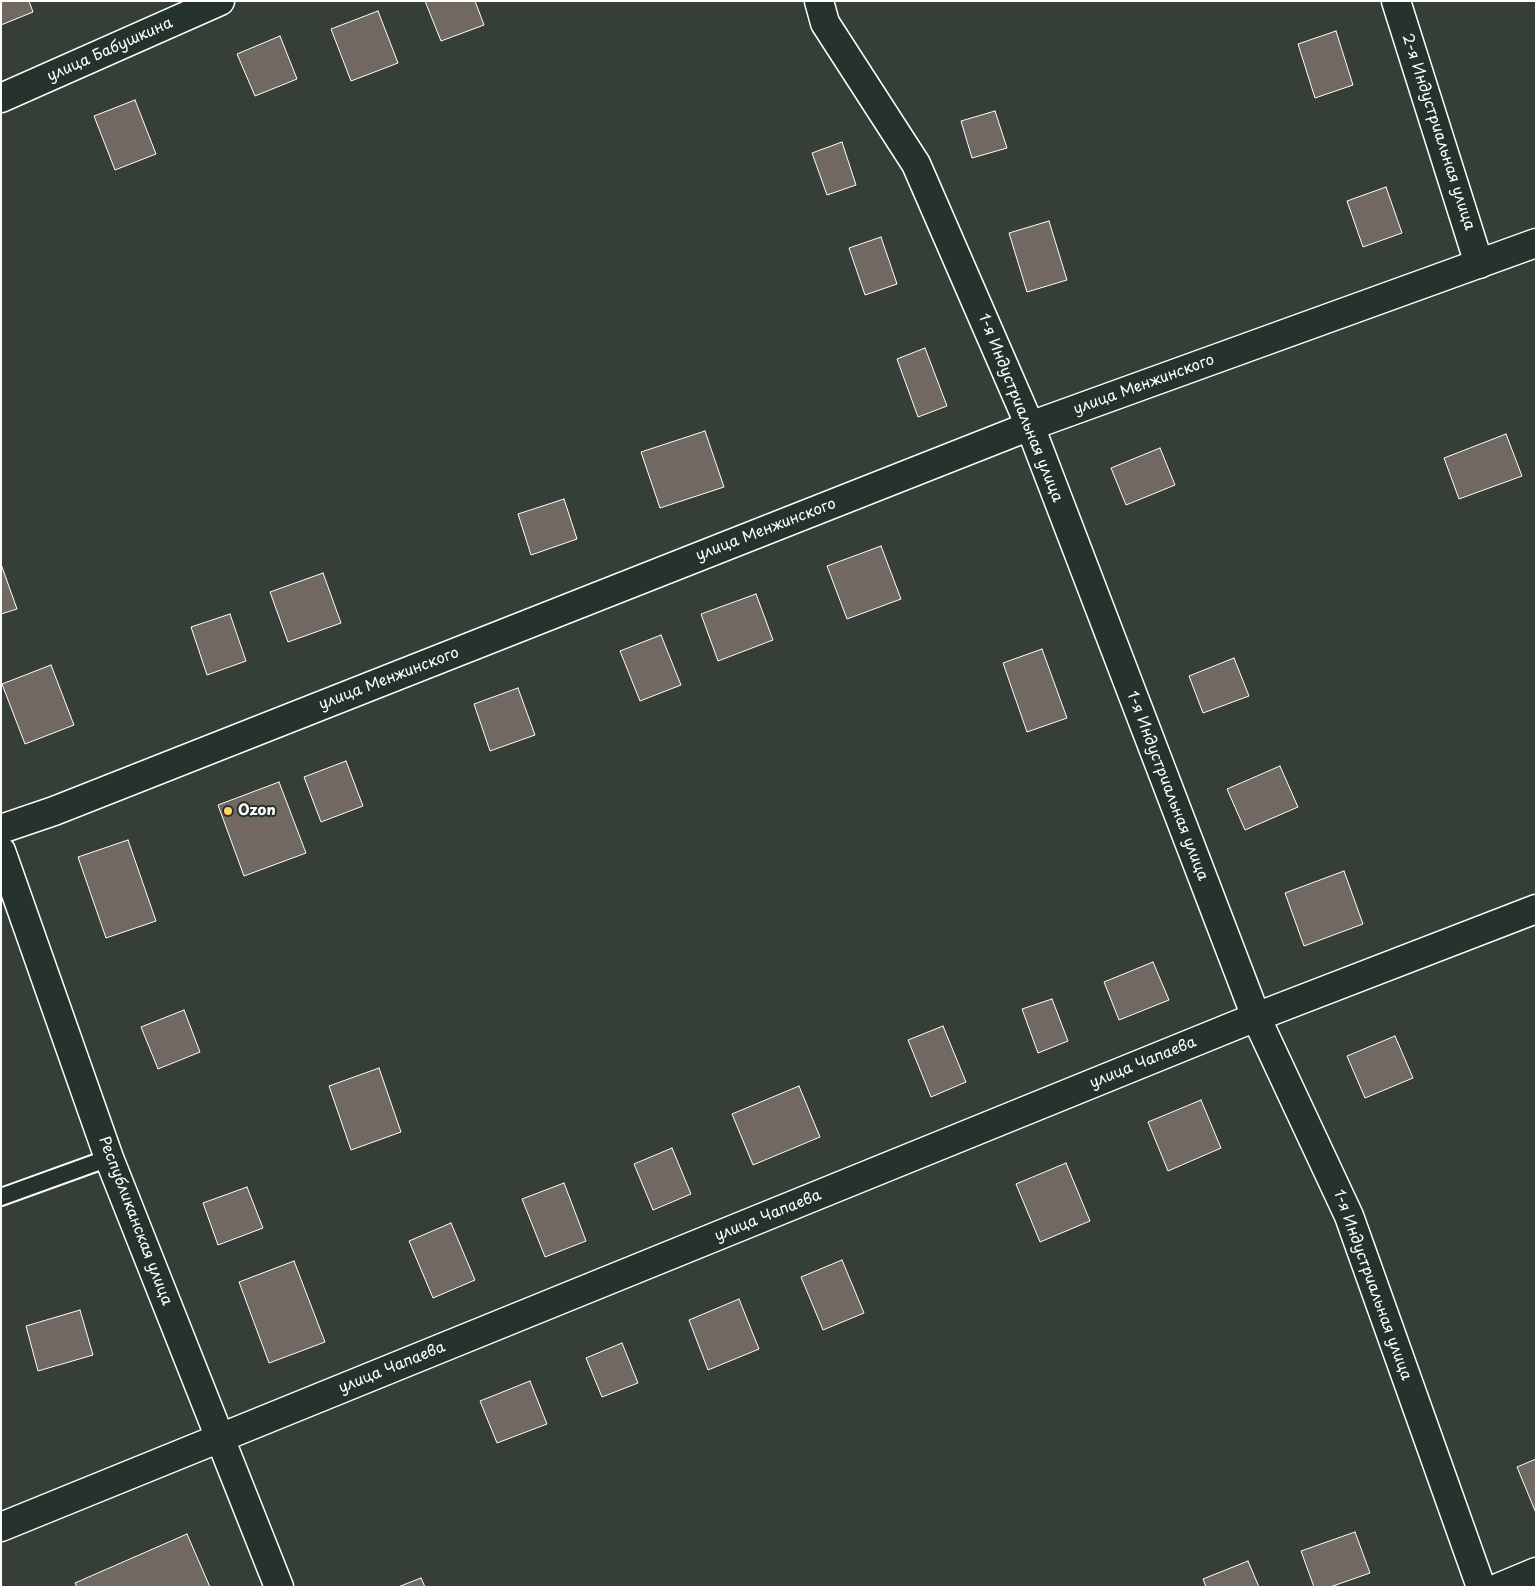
<!DOCTYPE html>
<html>
<head>
<meta charset="utf-8">
<style>
	body { margin:0 }
	#map { position:relative; width:1537px; height:1588px; overflow:hidden; background:#353e37; font-family:"Playpen Sans",sans-serif }
	canvas { display:block }
	.frame { position:absolute; inset:0; border:2px solid #fff; pointer-events:none }
</style>
</head>
<body>
<div id="map">
<canvas width="1537" height="1588"></canvas>
<div class="frame"></div>
</div>
<script>
const c = document.querySelector('canvas').getContext('2d');
c.lineJoin = 'round';
function fill(path, color) {
  c.fillStyle = color;
  c.fill(path, 'evenodd');
}
function poly(rows) {
  const path = new Path2D();
  for (const r of rows) {
    path.moveTo(r[0], r[1]);
    for (let i = 2; i < r.length; i += 2) path.lineTo(r[i], r[i + 1]);
  }
  return path;
}
function trace(path, color, width, dash) {
  c.strokeStyle = color;
  c.lineWidth = width;
  c.lineCap = dash ? 'butt' : 'round';
  c.setLineDash(dash || []);
  c.stroke(path);
}
function write(font, color, halo, rows, align = 'center') {
  c.font = font + ' "Playpen Sans",sans-serif';
  c.lineWidth = 4;
  c.setLineDash([]);
  c.textBaseline = 'middle';
  c.strokeStyle = halo;
  c.fillStyle = color;
  for (const [text, x, y, turn = 0] of rows) {
    c.save();
    c.translate(x, y);
    c.rotate((+turn || 0) * Math.PI / 180);
    c.textAlign = isNaN(turn) ? turn : align;
    if (halo) c.strokeText(text, 0, 0);
    c.fillText(text, 0, 0);
    c.restore();
  }
}
const building = poly([
	[1,1,29,1,33,12,1,25,1,1],
	[425,1,475,1,484,25,441,41,425,1],
	[378,11,398,63,351,81,331,29,378,11],
	[1336,31,1353,85,1315,98,1298,44,1336,31],
	[280,36,297,79,255,96,237,54,280,36],
	[135,100,156,154,115,170,94,116,135,100],
	[995,111,1007,148,972,158,961,121,995,111],
	[842,142,856,185,827,195,812,153,842,142],
	[1386,187,1402,233,1363,247,1347,201,1386,187],
	[1049,221,1067,280,1027,292,1009,233,1049,221],
	[881,237,897,284,865,295,849,248,881,237],
	[925,348,947,406,918,417,897,359,925,348],
	[705,431,724,487,660,508,641,452,705,431],
	[1506,434,1522,476,1459,499,1444,458,1506,434],
	[1160,448,1175,485,1126,505,1111,468,1160,448],
	[564,499,577,539,531,555,518,514,564,499],
	[881,546,901,599,847,619,827,566,881,546],
	[1,564,17,609,1,614,1,564],
	[323,573,341,623,288,642,270,592,323,573],
	[756,594,773,640,718,661,701,614,756,594],
	[230,614,246,661,207,675,191,627,230,614],
	[661,635,681,685,640,701,620,651,661,635],
	[1042,649,1067,718,1027,732,1003,663,1042,649],
	[1234,658,1249,696,1203,713,1189,676,1234,658],
	[51,665,74,725,25,744,2,684,51,665],
	[518,688,535,735,490,751,474,704,518,688],
	[346,761,363,806,321,822,304,777,346,761],
	[1280,766,1298,807,1245,830,1227,789,1280,766],
	[279,782,306,853,244,876,218,805,279,782],
	[128,840,156,921,106,938,78,857,128,840],
	[1344,871,1363,924,1304,946,1285,893,1344,871],
	[1153,962,1169,1000,1119,1020,1104,982,1153,962],
	[1052,999,1068,1041,1038,1053,1022,1009,1052,999],
	[184,1010,200,1052,158,1069,141,1027,184,1010],
	[943,1026,966,1082,931,1097,908,1040,943,1026],
	[1395,1036,1413,1078,1365,1098,1347,1056,1395,1036],
	[379,1068,401,1132,351,1150,329,1086,379,1068],
	[799,1086,820,1137,753,1165,732,1114,799,1086],
	[1201,1100,1221,1148,1168,1171,1148,1122,1201,1100],
	[672,1148,691,1194,653,1210,634,1164,672,1148],
	[1066,1163,1090,1221,1040,1242,1016,1184,1066,1163],
	[564,1183,586,1241,545,1257,522,1199,564,1183],
	[247,1187,263,1228,218,1245,203,1203,247,1187],
	[451,1223,475,1280,433,1298,409,1241,451,1223],
	[842,1260,864,1313,823,1330,801,1277,842,1260],
	[294,1261,325,1342,269,1363,239,1282,294,1261],
	[739,1299,759,1349,708,1370,689,1320,739,1299],
	[80,1310,93,1355,38,1371,26,1326,80,1310],
	[622,1343,638,1383,602,1397,586,1358,622,1343],
	[530,1381,547,1424,497,1443,480,1401,530,1381],
	[1536,1459,1536,1513,1517,1467,1536,1459],
	[1355,1532,1370,1573,1330,1587,1314,1587,1301,1551,1355,1532],
	[187,1534,210,1587,77,1587,75,1583,187,1534],
	[1248,1561,1259,1587,1206,1587,1203,1579,1248,1561],
	[421,1578,425,1587,398,1587,421,1578]
]);
const service = poly([
	[1,1197,109,1158]
]);
const minor = poly([
	[819,1,825,23,916,164,1030,426,1256,1017,1349,1216,1481,1587],
	[1396,1,1479,264],
	[1,98,220,1],
	[1,1527,1256,1017,1536,909],
	[1500,1587,1536,1572]
]);
const tertiary = poly([
	[1,851,109,1158,279,1587]
]);
const secondary = poly([
	[1,829,54,811,1030,426,1536,243]
]);
const markers = [
	[228,811,5,"#ffd166"]
];
const streetNames = [
	["улица Бабушкина",110,50,-24],
	["2-я Индустриальная улица",1438,132,72],
	["улица Менжинского",1144,385,-20],
	["1-я Индустриальная улица",1020,408,68],
	["улица Менжинского",766,530,-21],
	["улица Менжинского",389,679,-21],
	["1-я Индустриальная улица",1167,786,69],
	["улица Чапаева",1143,1063,-22],
	["улица Чапаева",768,1216,-22],
	["Республиканская улица",135,1221,69],
	["1-я Индустриальная улица",1372,1285,70],
	["улица Чапаева",392,1368,-22]
];
const poiNames = [
	["Ozon",238,811]
];
fill(building, '#706861');
trace(building, '#fff', 1);
trace(service, '#fff', 20);
trace(minor, '#fff', 31);
trace(tertiary, '#fff', 31);
trace(secondary, '#fff', 31);
trace(service, '#26332d', 16);
trace(minor, '#26332d', 28);
trace(tertiary, '#26332d', 28);
trace(secondary, '#26332d', 28);
for (const [x, y, r, color] of markers) {
  const dot = new Path2D();
  dot.arc(x, y, r, 0, 2 * Math.PI);
  c.fillStyle = color;
  c.fill(dot);
  trace(dot, '#26332d', 2);
}
write('15px', '#fff', '#26332d', streetNames);
write('bold 15px', '#fff', '#26332d', poiNames, 'left');
</script>
</body>
</html>
